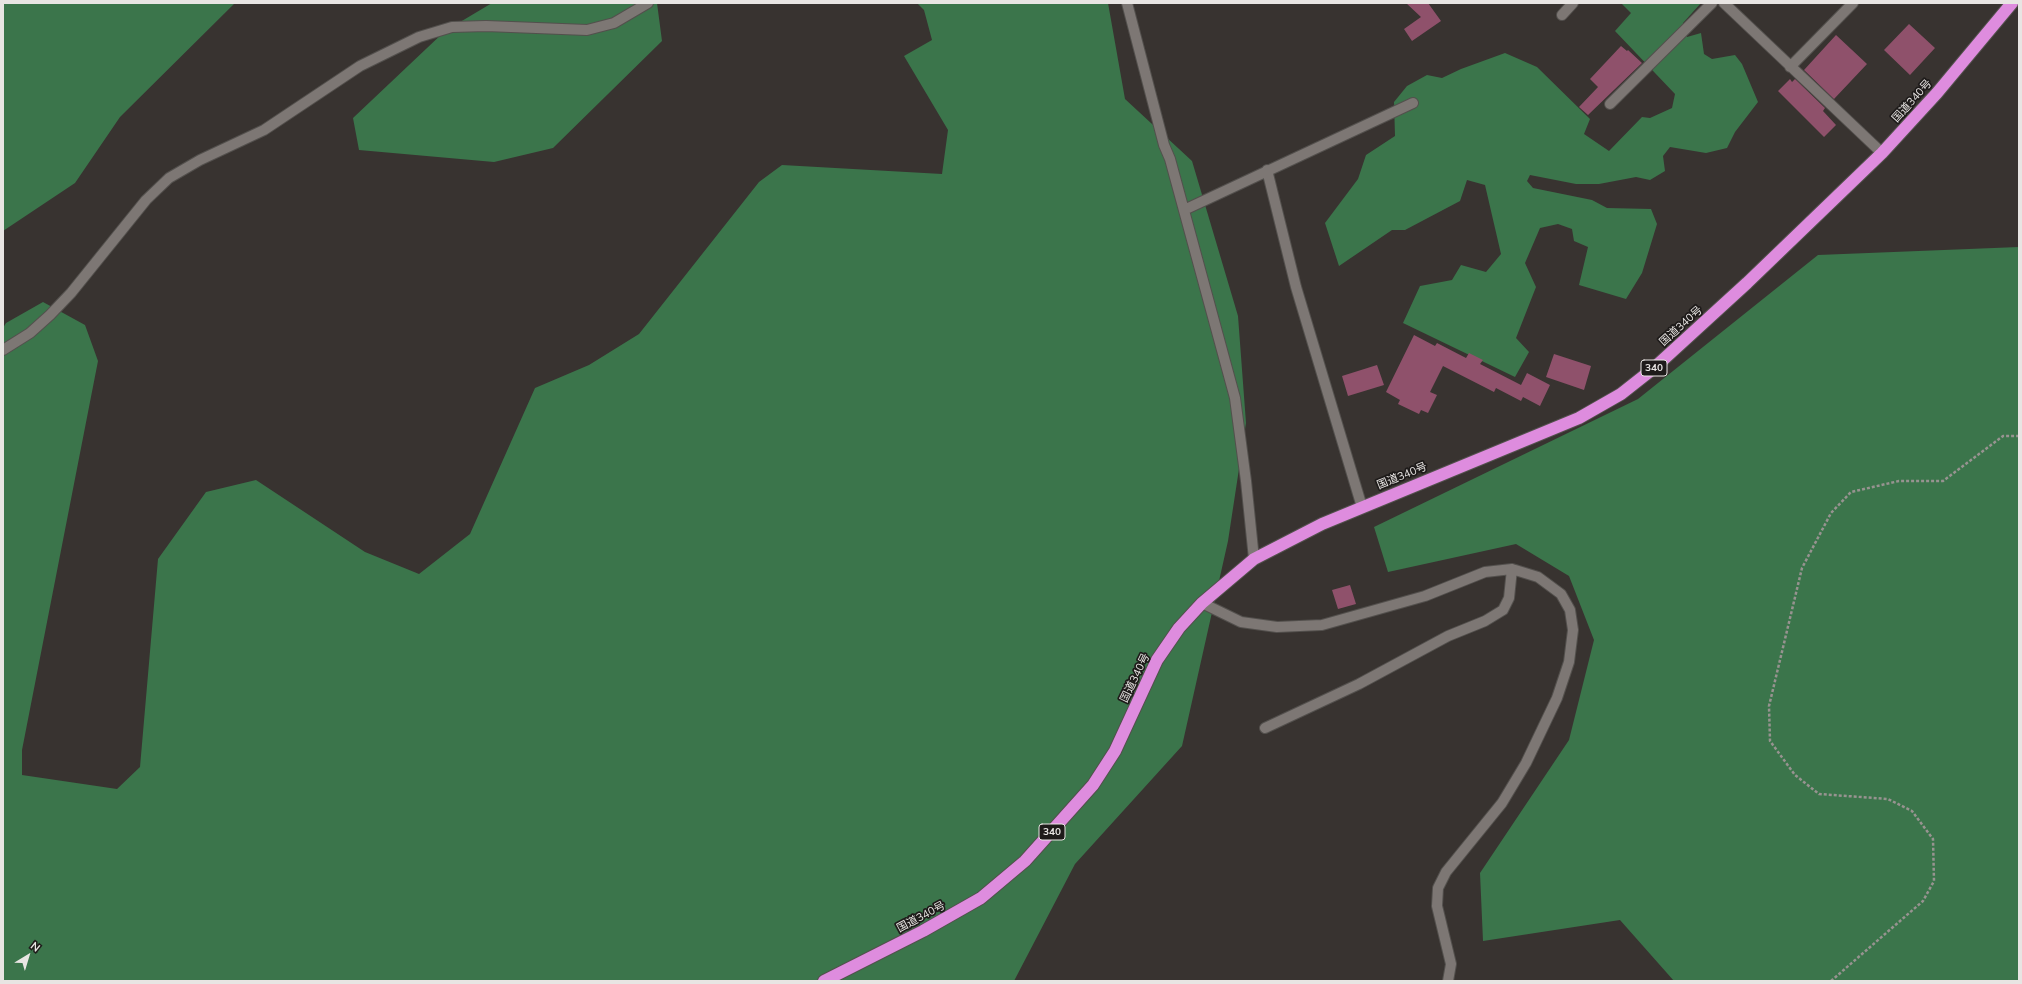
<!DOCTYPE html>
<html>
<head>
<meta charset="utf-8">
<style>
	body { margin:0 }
	#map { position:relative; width:2022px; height:984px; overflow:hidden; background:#383330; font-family:Mulish,sans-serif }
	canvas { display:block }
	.frame { position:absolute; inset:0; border:4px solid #e8e5e3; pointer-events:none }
	.north { position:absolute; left:8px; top:936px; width:40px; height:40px; -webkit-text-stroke:3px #1e1b1a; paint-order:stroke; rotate:38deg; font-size:11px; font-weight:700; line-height:16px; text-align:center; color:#e8e5e3 }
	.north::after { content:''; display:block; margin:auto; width:14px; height:18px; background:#e8e5e3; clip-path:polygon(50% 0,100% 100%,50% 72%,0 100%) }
</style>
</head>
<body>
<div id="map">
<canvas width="2022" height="984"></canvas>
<div class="frame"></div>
<div class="north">N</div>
</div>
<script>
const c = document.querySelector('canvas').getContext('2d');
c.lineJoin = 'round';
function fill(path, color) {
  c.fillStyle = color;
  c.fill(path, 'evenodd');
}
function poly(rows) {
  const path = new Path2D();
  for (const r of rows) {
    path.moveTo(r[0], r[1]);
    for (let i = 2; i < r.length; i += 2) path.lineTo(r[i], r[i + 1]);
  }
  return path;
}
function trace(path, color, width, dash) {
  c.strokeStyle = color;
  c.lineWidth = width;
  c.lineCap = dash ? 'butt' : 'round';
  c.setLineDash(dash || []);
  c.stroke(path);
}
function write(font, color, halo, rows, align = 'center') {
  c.font = font + ' Mulish,"Noto Sans JP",sans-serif';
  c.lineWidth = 3.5;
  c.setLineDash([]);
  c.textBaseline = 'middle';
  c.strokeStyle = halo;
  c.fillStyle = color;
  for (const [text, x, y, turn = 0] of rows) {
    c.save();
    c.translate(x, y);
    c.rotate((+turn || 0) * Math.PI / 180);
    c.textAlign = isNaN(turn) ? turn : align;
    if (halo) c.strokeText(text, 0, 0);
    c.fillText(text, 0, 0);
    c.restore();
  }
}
const forest = poly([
	[3,3,235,3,120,117,75,183,3,231],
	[492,3,657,3,662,41,553,148,494,162,359,150,353,118,445,31],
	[917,3,1108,3,1125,99,1192,161,1238,316,1246,423,1228,541,1182,746,1075,864,1014,981,3,981,3,328,6,323,43,302,85,325,98,361,22,750,22,775,117,789,140,767,158,559,206,492,256,480,365,552,419,574,470,534,535,388,589,365,639,334,759,182,782,165,942,174,948,130,904,56,932,40,924,10],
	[1621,3,1701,3,1683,23,1687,37,1701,33,1704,54,1712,59,1735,55,1742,64,1758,102,1735,132,1727,148,1706,153,1670,147,1663,156,1665,171,1650,180,1636,177,1599,184,1576,184,1530,175,1527,181,1533,188,1592,200,1607,208,1651,209,1657,224,1642,273,1626,299,1579,285,1588,247,1574,241,1572,229,1558,224,1540,228,1525,263,1536,287,1516,338,1529,352,1515,377,1403,323,1420,286,1452,280,1461,265,1486,272,1501,254,1485,185,1467,180,1460,201,1405,230,1392,230,1339,266,1325,223,1358,179,1366,155,1395,136,1394,102,1407,86,1427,75,1442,78,1461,69,1505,53,1537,67,1590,119,1584,134,1609,151,1642,117,1650,118,1672,108,1675,94,1615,31,1631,13],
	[2019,247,2019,981,1674,981,1620,920,1483,941,1480,873,1569,740,1594,640,1569,576,1516,544,1388,572,1374,527,1638,399,1818,255]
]);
const building = poly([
	[1406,3,1428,3,1441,21,1412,41,1404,29,1421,17],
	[1909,24,1935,48,1910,75,1884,50],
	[1836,35,1867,64,1834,99,1804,70],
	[1621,46,1627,51,1628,50,1642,63,1588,115,1579,107,1598,87,1590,79],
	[1790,79,1792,82,1795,79,1825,108,1823,111,1836,125,1824,137,1778,91],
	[1414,335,1435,346,1437,343,1466,358,1469,353,1483,360,1480,364,1521,385,1527,373,1550,385,1540,406,1523,397,1521,401,1496,388,1494,392,1443,366,1430,392,1437,395,1428,413,1421,410,1419,414,1398,404,1400,400,1386,392],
	[1554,354,1591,366,1584,390,1546,377],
	[1377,365,1384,385,1348,396,1342,376],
	[1350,585,1356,604,1338,609,1332,590]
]);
const path = poly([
	[1831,981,1923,901,1934,881,1933,839,1912,811,1888,799,1819,794,1795,775,1770,741,1769,706,1802,568,1831,513,1851,492,1899,481,1943,481,2003,436,2019,436]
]);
const minor = poly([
	[1127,3,1164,145,1170,159,1235,398,1246,481,1254,559],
	[1724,3,1882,153],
	[1562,15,1573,3],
	[1790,67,1853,3],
	[1610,104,1712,3],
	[1267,170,1296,287,1362,507],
	[1184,210,1413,103],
	[3,350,30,333,50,315,71,293,146,200,169,178,200,160,264,130,360,66,419,37,452,27,486,26,587,30,614,23,648,3],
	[1202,603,1241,622,1277,627,1322,625,1425,596,1485,572,1512,569,1538,577,1561,594,1570,610,1573,630,1569,662,1557,698,1526,763,1502,803,1446,872,1438,888,1437,906,1451,964,1448,981],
	[1265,728,1359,684,1448,636,1485,621,1503,610,1509,598,1512,569]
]);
const highway = poly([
	[824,981,923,931,981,898,1025,861,1093,785,1115,751,1157,660,1179,628,1202,603,1254,559,1322,524,1579,418,1621,394,1654,368,1747,283,1882,153,1937,93,2012,3]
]);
const shields = [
	[1654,368,26],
	[1052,832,26]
];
const shieldNames = [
	["340",1654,368],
	["340",1052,832]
];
const streetNames = [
	["国道340号",1912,101,-48],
	["国道340号",1681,326,-42],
	["国道340号",1402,476,-22],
	["国道340号",1135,678,-64],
	["国道340号",921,917,-28]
];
fill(forest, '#3b754b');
fill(building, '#8f516b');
trace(minor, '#53504d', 12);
trace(highway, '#53504d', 14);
trace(path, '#979390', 2.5, [3, 2]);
trace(minor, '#7d7774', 10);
trace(highway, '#de8cde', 12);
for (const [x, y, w] of shields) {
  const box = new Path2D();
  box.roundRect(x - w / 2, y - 8, w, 16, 3);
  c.fillStyle = '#1e1b1a';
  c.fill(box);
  trace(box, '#e8e5e3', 1);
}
write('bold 10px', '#e8e5e3', null, shieldNames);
write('11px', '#e8e5e3', '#1e1b1a', streetNames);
</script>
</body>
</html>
